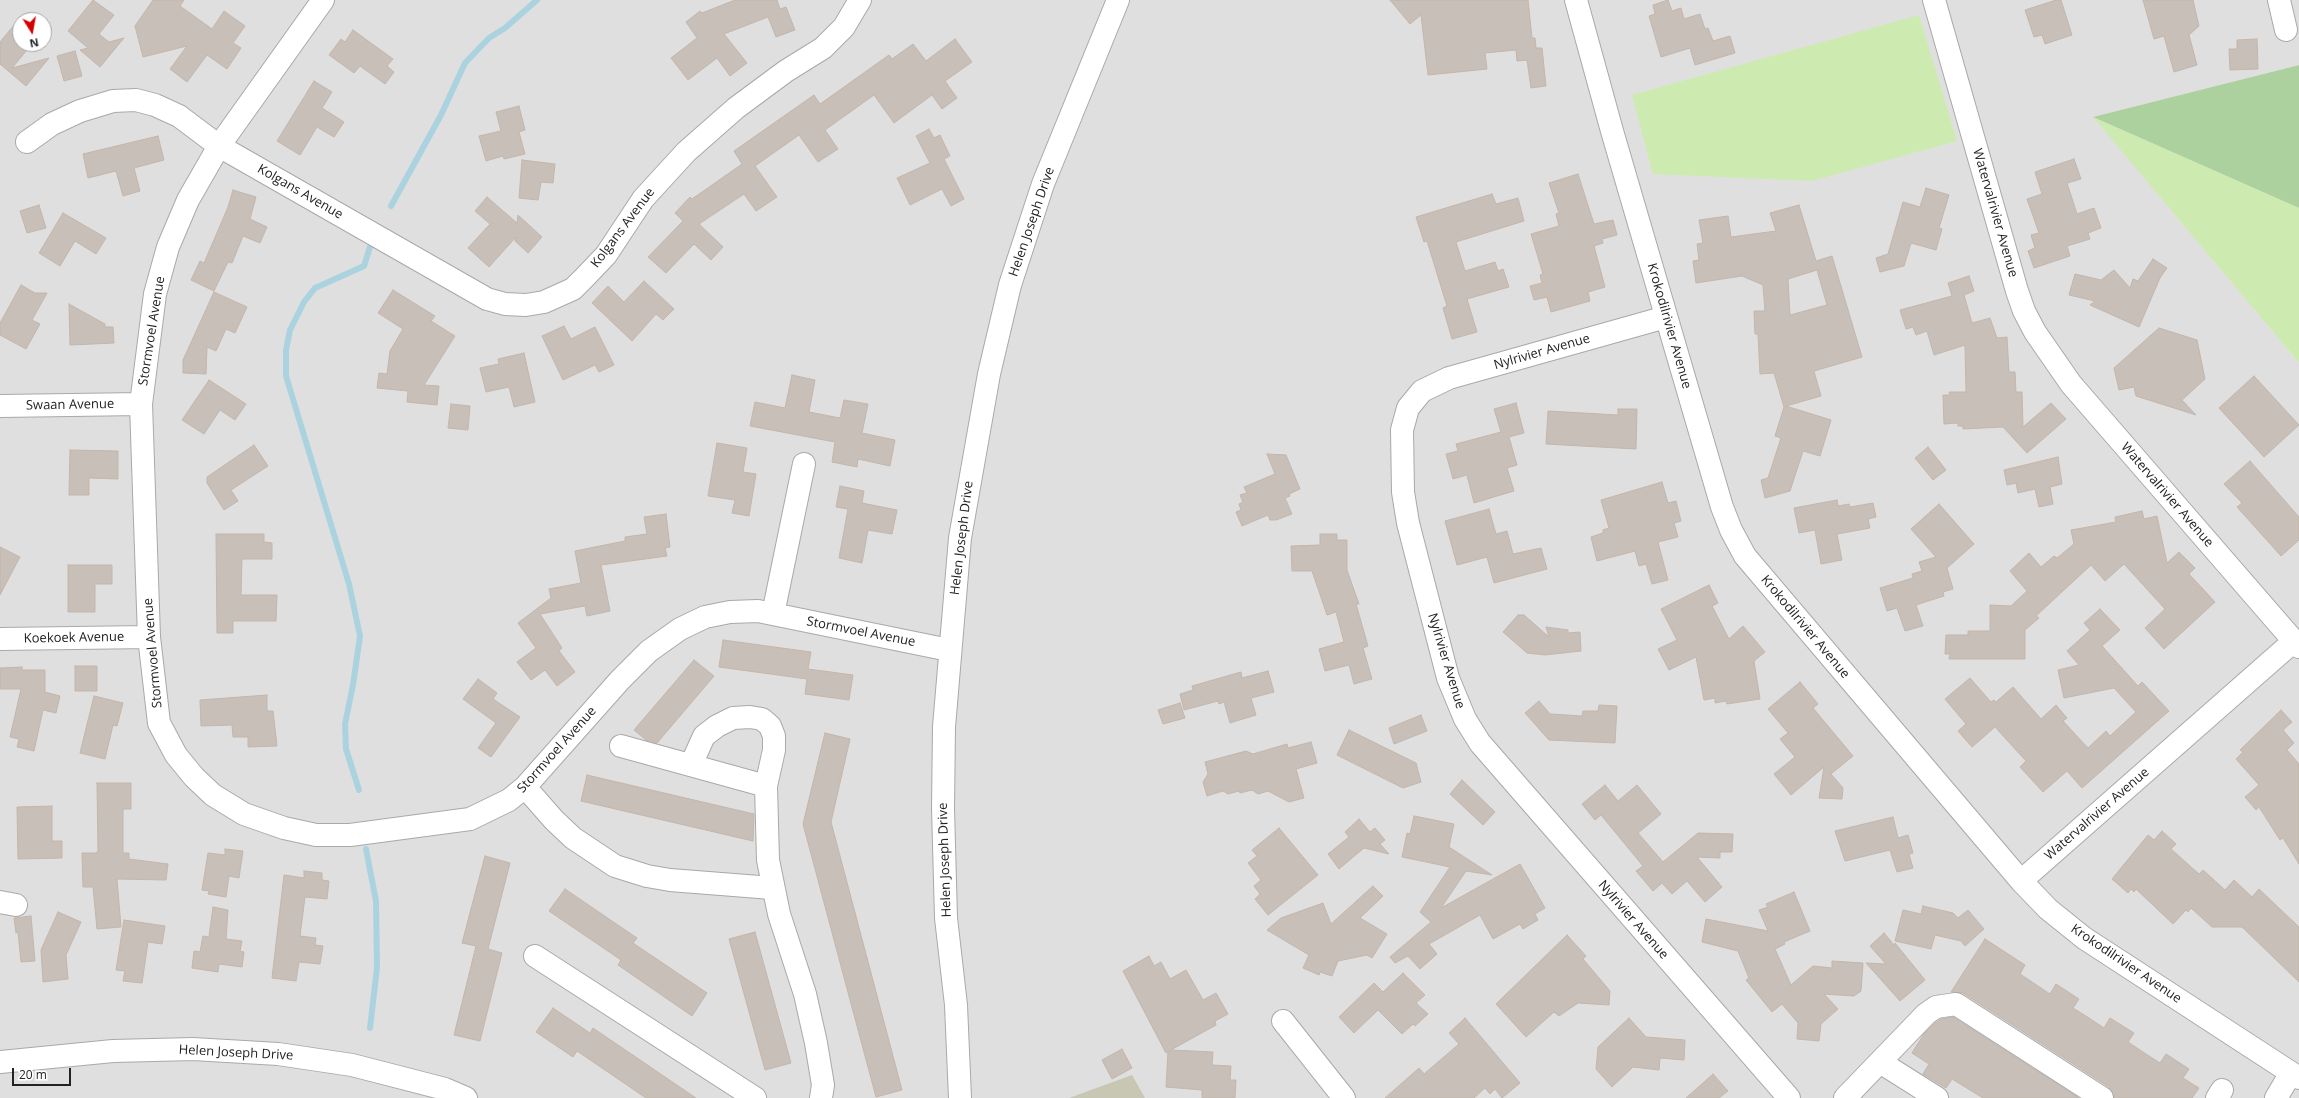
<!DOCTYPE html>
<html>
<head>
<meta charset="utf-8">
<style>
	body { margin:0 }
	#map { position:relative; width:2299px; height:1098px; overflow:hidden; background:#f2efe9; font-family:"Open Sans",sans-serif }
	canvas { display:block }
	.north { position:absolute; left:12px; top:12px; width:40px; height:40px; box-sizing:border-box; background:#fff; border:1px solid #a7a7a7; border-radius:50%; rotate:169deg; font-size:11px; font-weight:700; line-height:16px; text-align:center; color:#222 }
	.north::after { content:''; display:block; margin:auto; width:14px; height:18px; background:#d40000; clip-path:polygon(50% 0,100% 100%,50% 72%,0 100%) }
	.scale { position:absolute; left:12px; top:1068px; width:59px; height:18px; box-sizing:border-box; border:2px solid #222; border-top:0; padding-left:5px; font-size:12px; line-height:14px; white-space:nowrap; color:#222; -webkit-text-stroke:3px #fff; paint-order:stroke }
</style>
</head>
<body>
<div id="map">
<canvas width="2299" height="1098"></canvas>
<div class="north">N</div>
<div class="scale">20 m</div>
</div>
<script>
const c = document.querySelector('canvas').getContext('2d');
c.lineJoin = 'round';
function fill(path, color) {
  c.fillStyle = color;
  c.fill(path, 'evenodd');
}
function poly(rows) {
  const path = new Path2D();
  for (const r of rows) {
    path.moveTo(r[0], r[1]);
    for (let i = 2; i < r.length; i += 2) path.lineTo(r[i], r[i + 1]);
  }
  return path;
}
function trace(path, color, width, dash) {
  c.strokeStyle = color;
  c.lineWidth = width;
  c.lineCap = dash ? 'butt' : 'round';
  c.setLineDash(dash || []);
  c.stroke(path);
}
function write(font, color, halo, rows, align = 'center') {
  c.font = font + ' "Open Sans",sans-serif';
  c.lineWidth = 3;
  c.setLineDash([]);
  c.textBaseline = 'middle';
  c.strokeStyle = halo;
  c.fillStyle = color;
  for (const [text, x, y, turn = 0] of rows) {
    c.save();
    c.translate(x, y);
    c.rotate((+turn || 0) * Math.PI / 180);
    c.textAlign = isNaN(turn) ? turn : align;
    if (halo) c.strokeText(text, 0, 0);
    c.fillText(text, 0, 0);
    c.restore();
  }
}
const residential = poly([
	[0,0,2299,0,2299,65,2094,117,2299,363,2299,1098,0,1098],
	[20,20,44,20,44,44,20,44]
]);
const construction = poly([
	[1132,1075,1145,1098,1069,1098]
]);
const grass = poly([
	[1919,15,1957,141,1812,181,1653,174,1632,95],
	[2093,117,2299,208,2299,363]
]);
const forest = poly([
	[2299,65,2299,208,2093,117]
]);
const stream = poly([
	[391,206,441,115,465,63,489,38,505,28,537,0],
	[359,790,346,749,345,724,353,685,360,636,349,584,286,376,286,350,290,330,304,302,315,288,364,266,370,247],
	[366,849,376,901,377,968,370,1028]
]);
const building = poly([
	[93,0,114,15,99,34,109,42,124,38,100,67,80,50,88,48,68,31,93,0],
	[153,0,184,0,180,6,212,29,224,11,245,26,233,43,241,48,227,69,207,55,187,82,170,69,187,46,143,57,135,26,153,0],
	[735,0,777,0,780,9,786,7,795,30,776,37,768,17,724,34,747,63,730,76,717,58,688,80,671,58,697,38,686,22,700,11,702,13,735,0],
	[1390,0,1528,0,1532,38,1535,38,1536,48,1542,48,1546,86,1531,88,1527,60,1517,61,1516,50,1485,53,1487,69,1428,75,1421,15,1410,24,1390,0],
	[1668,0,1672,11,1681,8,1684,19,1700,14,1705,29,1708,28,1713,41,1730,36,1735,53,1695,65,1690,48,1661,57,1649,16,1655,14,1653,5,1668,0],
	[2056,0,2061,0,2072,35,2045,44,2042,35,2034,37,2025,10,2056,0],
	[2143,0,2193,0,2199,26,2189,35,2197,65,2174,72,2164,36,2154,39,2143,0],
	[20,18,23,20,20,20,20,44,32,44,12,68,49,58,26,86,0,64,0,42,20,18],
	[353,30,393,59,387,66,394,72,385,84,360,66,354,73,329,55,341,39,345,42,353,30],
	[955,39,972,62,945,81,957,98,942,109,932,95,894,123,874,95,825,130,838,149,818,162,799,135,755,166,777,197,756,211,744,194,699,224,723,247,711,260,694,244,666,273,648,257,683,221,675,213,690,197,692,199,742,164,734,151,814,95,820,104,889,55,892,59,913,44,926,61,955,39],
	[2257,39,2258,69,2230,70,2229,49,2237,49,2237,40,2257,39],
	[75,51,82,76,64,81,57,56,75,51],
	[314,81,332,92,322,108,344,122,334,137,317,127,300,155,277,141,314,81],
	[519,106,525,130,519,132,525,154,504,159,503,156,486,161,479,136,501,131,496,112,519,106],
	[929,129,934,138,940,135,950,156,944,159,964,199,951,206,942,189,910,205,897,178,930,163,916,136,929,129],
	[158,136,164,160,134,168,140,191,123,196,116,171,88,178,83,154,158,136],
	[2074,159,2081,179,2067,183,2077,214,2094,208,2101,228,2088,233,2090,239,2067,246,2070,256,2034,268,2028,251,2035,248,2031,235,2039,233,2027,199,2042,194,2035,172,2074,159],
	[522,160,555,164,553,183,541,182,538,200,519,198,522,160],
	[1578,174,1594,224,1613,220,1617,235,1602,239,1603,243,1594,246,1605,287,1588,292,1590,301,1551,312,1547,297,1534,300,1530,286,1542,283,1540,275,1543,274,1531,234,1559,226,1556,214,1559,213,1549,183,1578,174],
	[1926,188,1949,195,1939,228,1942,229,1936,250,1911,243,1904,266,1880,272,1876,258,1888,254,1903,202,1920,207,1926,188],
	[233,190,256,197,250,219,267,227,260,243,243,236,232,263,228,262,214,291,191,280,200,261,204,263,228,207,233,190],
	[1492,194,1496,204,1518,198,1524,221,1456,242,1465,271,1495,262,1498,271,1503,269,1509,287,1467,299,1477,332,1452,339,1443,308,1447,306,1427,241,1424,242,1416,217,1492,194],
	[487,197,517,223,518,215,542,237,528,253,515,241,516,237,489,267,468,248,490,224,475,211,487,197],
	[39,205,46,228,27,233,20,211,39,205],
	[1799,205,1816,261,1832,256,1862,357,1814,371,1821,396,1786,406,1831,420,1820,456,1803,451,1790,491,1765,498,1761,480,1768,478,1781,438,1775,436,1784,407,1774,373,1760,374,1758,334,1755,334,1754,311,1765,311,1763,285,1742,276,1696,283,1693,261,1699,260,1697,244,1703,243,1699,220,1728,216,1731,237,1776,231,1770,213,1799,205],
	[1817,270,1827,305,1790,315,1788,279,1817,270],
	[63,213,106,238,96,254,75,241,60,266,39,253,63,213],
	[2153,259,2167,268,2160,278,2139,327,2090,305,2095,301,2069,295,2075,274,2101,280,2114,270,2130,288,2133,279,2138,281,2153,259],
	[1969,276,1974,291,1964,295,1972,323,1990,318,1997,338,2007,337,2009,372,2015,372,2016,392,2022,392,2023,427,2051,403,2066,419,2027,453,2003,427,1963,429,1963,426,1958,426,1958,423,1944,424,1943,395,1950,395,1949,392,1966,392,1965,345,1934,355,1927,331,1916,335,1913,327,1906,329,1900,310,1952,296,1948,283,1969,276],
	[644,281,674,309,663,320,656,314,632,341,592,303,608,286,624,302,644,281],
	[21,285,35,293,47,293,32,320,40,324,26,349,0,335,0,323,21,285],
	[393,290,435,316,431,321,455,336,424,385,439,386,437,405,407,402,408,391,377,388,379,373,387,374,390,351,403,329,378,313,393,290],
	[214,292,247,307,235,333,226,329,216,351,207,347,206,374,183,373,183,360,214,292],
	[69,304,105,324,105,327,113,327,114,343,70,345,69,304],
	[564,326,571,339,595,327,614,365,599,372,595,365,563,380,542,336,564,326],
	[2159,328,2197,340,2205,379,2182,400,2196,415,2136,396,2134,387,2119,390,2114,368,2159,328],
	[524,353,535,402,514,407,509,387,486,392,480,368,499,364,498,359,524,353],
	[792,375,815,380,809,412,840,418,844,400,868,404,862,433,895,440,890,466,858,459,857,467,832,462,835,442,750,426,755,402,785,408,792,375],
	[2254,376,2299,425,2264,457,2219,408,2254,376],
	[209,380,246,404,235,420,220,410,204,434,182,420,209,380],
	[1516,403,1524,433,1509,437,1517,465,1507,468,1514,491,1474,503,1467,475,1453,479,1446,454,1458,451,1456,444,1501,432,1494,409,1516,403],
	[451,404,470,406,468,430,448,428,451,404],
	[1618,409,1637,409,1636,449,1546,444,1548,411,1618,415,1618,409],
	[717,443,747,448,743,472,756,474,749,516,732,513,735,500,708,496,717,443],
	[254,445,268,466,231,490,238,501,224,510,207,483,207,477,254,445],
	[1928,447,1946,470,1933,480,1915,458,1928,447],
	[70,450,118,451,118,479,89,478,89,495,69,495,70,450],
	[1267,454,1286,455,1300,489,1289,494,1290,496,1285,498,1292,514,1276,520,1270,520,1268,515,1242,526,1236,512,1241,510,1239,504,1243,502,1240,495,1247,493,1244,487,1275,474,1267,454],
	[2058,457,2062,484,2050,487,2053,504,2039,507,2035,489,2018,493,2016,483,2007,485,2004,470,2058,457],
	[2250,461,2299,517,2299,540,2281,556,2237,507,2242,503,2224,484,2250,461],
	[1662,482,1668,503,1676,501,1681,521,1674,523,1678,537,1658,542,1668,580,1652,584,1646,564,1639,566,1635,551,1597,561,1591,537,1603,533,1603,530,1609,528,1601,500,1662,482],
	[840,486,864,491,862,503,897,510,892,534,868,530,862,563,839,558,848,509,836,507,840,486],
	[1837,500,1838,506,1849,504,1850,507,1873,503,1876,517,1868,519,1870,528,1837,534,1842,560,1821,564,1815,530,1799,533,1794,508,1837,500],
	[1939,504,1974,544,1947,568,1953,589,1943,592,1944,596,1916,605,1923,626,1905,631,1897,608,1887,611,1880,588,1913,578,1912,574,1922,571,1919,562,1936,557,1911,529,1939,504],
	[1489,509,1496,534,1507,531,1513,554,1541,548,1547,569,1494,583,1487,557,1457,565,1445,521,1489,509],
	[2142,511,2144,519,2157,516,2167,563,2179,552,2195,568,2189,574,2215,602,2164,649,2145,628,2165,609,2124,564,2105,581,2091,565,2036,616,2039,618,2025,630,2025,659,1949,659,1950,654,1945,654,1946,635,1968,635,1968,631,1990,631,1990,605,2011,606,2027,591,2010,571,2029,553,2041,567,2054,556,2057,558,2074,544,2071,530,2116,522,2115,517,2142,511],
	[666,514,670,547,665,548,667,556,601,565,610,611,587,616,585,606,540,614,562,648,559,651,575,672,557,686,545,670,531,680,517,662,536,648,518,623,551,598,549,589,581,583,575,551,625,541,625,537,647,534,644,517,666,514],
	[216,534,264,534,264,542,272,543,272,559,242,559,241,595,277,595,276,621,233,621,233,633,217,633,216,534],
	[1320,534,1337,534,1337,540,1347,540,1347,570,1359,604,1356,604,1368,646,1363,648,1372,679,1354,684,1349,665,1325,671,1319,649,1344,642,1336,612,1327,615,1312,571,1292,571,1291,546,1320,545,1320,534],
	[0,547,20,557,0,595,0,547],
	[68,565,112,565,112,584,95,584,95,612,68,612,68,565],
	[1709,585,1718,603,1712,606,1729,639,1743,626,1765,652,1754,661,1760,699,1727,704,1726,701,1715,703,1715,698,1704,700,1696,657,1669,670,1658,649,1677,640,1661,609,1709,585],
	[2100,609,2120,630,2102,646,2138,686,2142,682,2169,711,2082,788,2067,771,2043,792,2020,767,2026,761,1995,727,1972,747,1958,731,1966,724,1945,699,1970,678,1991,702,1994,700,1996,702,2013,687,2041,719,2056,705,2067,718,2063,721,2088,748,2106,731,2110,736,2136,712,2114,688,2064,698,2058,670,2079,665,2067,651,2090,630,2084,623,2100,609],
	[1518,615,1524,615,1549,637,1546,627,1568,630,1568,633,1580,632,1581,651,1545,655,1527,653,1503,632,1518,615],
	[723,640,811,652,808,669,853,675,849,700,805,694,807,679,719,667,723,640],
	[694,660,714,676,657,743,646,740,634,730,694,660],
	[75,666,97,666,97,691,75,691,75,666],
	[22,667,22,670,45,670,45,692,60,696,56,713,43,710,34,751,17,747,19,739,10,737,21,689,0,689,0,668,22,667],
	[1268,671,1274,692,1251,698,1256,715,1230,723,1224,702,1219,704,1218,701,1184,710,1180,694,1193,690,1192,686,1241,672,1242,678,1268,671],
	[478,679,497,693,493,699,520,717,491,757,478,748,496,723,463,699,478,679],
	[1800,682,1818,704,1813,708,1853,756,1831,774,1843,788,1842,799,1819,798,1824,767,1791,795,1774,774,1795,757,1780,739,1788,733,1768,709,1800,682],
	[267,695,267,711,273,711,277,746,248,747,248,737,233,737,232,725,201,726,200,700,267,695],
	[94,696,123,703,117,726,113,725,105,759,80,753,94,696],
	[1539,701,1550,714,1582,716,1583,711,1598,711,1599,705,1617,706,1615,743,1549,740,1525,713,1539,701],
	[1180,703,1185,718,1163,724,1158,710,1180,703],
	[2281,710,2292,722,2283,730,2294,743,2287,750,2299,764,2299,864,2283,838,2280,840,2259,807,2256,810,2245,797,2259,785,2236,759,2243,752,2240,750,2281,710],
	[1421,715,1427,731,1394,744,1389,728,1421,715],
	[1349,730,1416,763,1421,782,1403,788,1337,755,1349,730],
	[825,733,850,739,831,822,902,1090,876,1097,803,824,825,733],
	[1311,742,1317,763,1296,769,1304,798,1289,802,1268,791,1258,794,1252,790,1240,793,1239,791,1228,794,1223,791,1207,796,1203,782,1208,774,1205,762,1246,751,1253,754,1287,744,1288,748,1311,742],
	[587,775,754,814,753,841,581,801,587,775],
	[1462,780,1495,812,1483,825,1450,794,1462,780],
	[97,783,131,783,131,809,123,809,123,853,129,853,129,859,168,864,166,880,117,879,121,927,97,929,93,887,83,887,82,853,96,853,98,851,97,783],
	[1605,785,1618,801,1637,785,1661,814,1638,833,1663,862,1698,833,1733,834,1732,852,1720,852,1720,858,1697,857,1722,887,1705,902,1687,881,1672,894,1662,883,1653,891,1636,871,1643,866,1601,815,1595,820,1582,804,1605,785],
	[52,806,52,841,62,841,62,858,18,859,17,807,52,806],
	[1414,816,1454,824,1449,847,1492,875,1466,871,1441,908,1520,864,1545,908,1535,914,1538,920,1523,929,1520,924,1493,939,1480,915,1429,944,1437,954,1420,969,1408,956,1395,963,1390,957,1431,922,1420,912,1450,867,1402,857,1407,833,1410,834,1414,816],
	[1893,817,1898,838,1908,835,1913,853,1909,854,1913,868,1897,872,1890,850,1845,861,1835,831,1893,817],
	[1359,819,1370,832,1375,828,1385,840,1380,844,1389,854,1364,848,1339,869,1328,854,1349,837,1345,832,1359,819],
	[1279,828,1318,875,1268,915,1255,899,1260,894,1254,886,1261,880,1248,863,1257,856,1252,850,1279,828],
	[2162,831,2176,844,2171,849,2199,874,2203,870,2225,890,2234,880,2252,897,2259,889,2299,927,2299,982,2242,927,2212,927,2191,908,2188,912,2186,910,2173,924,2136,889,2134,892,2131,889,2128,893,2112,879,2148,835,2154,840,2162,831],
	[225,849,243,851,239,878,229,876,226,897,208,894,209,891,202,890,208,853,225,855,225,849],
	[485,856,510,863,488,949,502,953,480,1041,454,1035,476,946,462,943,485,856],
	[304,871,322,873,322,880,329,881,327,899,305,897,300,936,316,938,315,945,323,946,320,964,299,962,296,981,272,978,284,875,304,878,304,871],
	[1373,886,1383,896,1360,918,1387,934,1372,958,1367,955,1338,961,1332,976,1320,972,1319,975,1303,968,1309,955,1267,930,1281,918,1323,903,1331,924,1373,886],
	[565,889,637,938,633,943,707,993,692,1016,618,965,621,960,549,911,565,889],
	[1794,892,1810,931,1784,942,1785,944,1775,949,1791,985,1813,966,1832,968,1832,961,1863,963,1861,991,1854,996,1824,994,1838,1009,1821,1024,1819,1041,1797,1039,1798,1023,1782,1004,1772,1012,1746,980,1749,978,1738,951,1702,942,1706,919,1768,931,1759,910,1768,907,1766,904,1794,892],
	[1923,906,1953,913,1958,918,1968,910,1984,929,1965,946,1961,941,1935,935,1931,949,1895,941,1903,910,1921,914,1923,906],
	[213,907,228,910,226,939,242,941,240,951,244,952,242,967,219,964,218,972,192,968,194,951,200,952,203,936,209,937,213,907],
	[58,912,81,922,66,955,68,979,43,982,41,950,58,912],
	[31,916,35,961,21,962,18,932,16,933,14,918,31,916],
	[124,920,165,926,162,944,148,942,142,983,123,981,125,971,116,970,124,920],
	[755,932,791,1063,765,1070,729,939,755,932],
	[1884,933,1894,945,1895,943,1925,980,1900,1001,1866,963,1886,964,1870,946,1884,933],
	[1567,935,1586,956,1583,959,1610,991,1609,1005,1578,1003,1559,1016,1554,1012,1526,1037,1496,1004,1567,935],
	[1985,939,2025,965,2020,974,2050,994,2056,984,2079,999,2073,1008,2089,1018,2104,1028,2110,1018,2134,1033,2128,1042,2143,1052,2160,1063,2166,1054,2189,1069,2183,1078,2199,1088,2192,1098,2114,1098,2109,1087,1963,993,1951,992,1985,939],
	[1149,956,1154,966,1161,962,1170,979,1186,970,1203,1000,1216,993,1228,1014,1215,1021,1216,1025,1171,1050,1213,1052,1212,1065,1231,1066,1230,1080,1236,1080,1235,1098,1202,1098,1202,1090,1166,1087,1168,1051,1166,1053,1123,971,1149,956],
	[1403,973,1425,995,1416,1003,1428,1014,1415,1026,1413,1024,1402,1034,1378,1010,1354,1033,1339,1017,1374,983,1383,992,1403,973],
	[553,1008,590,1033,593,1028,696,1098,646,1098,577,1051,573,1057,536,1032,553,1008],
	[1953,1017,2079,1098,1983,1098,1952,1079,1946,1088,1923,1074,1929,1064,1912,1053,1924,1034,1934,1024,1941,1019,1953,1017],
	[1465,1018,1520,1083,1502,1098,1495,1089,1490,1094,1485,1088,1474,1098,1385,1098,1419,1068,1424,1074,1459,1044,1449,1033,1465,1018],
	[1629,1018,1646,1037,1685,1040,1684,1060,1660,1058,1659,1070,1633,1067,1612,1087,1596,1069,1598,1047,1629,1018],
	[1122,1049,1132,1068,1112,1079,1102,1060,1122,1049],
	[1713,1074,1728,1091,1719,1098,1686,1098,1713,1074]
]);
const minor = poly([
	[323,0,219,146,188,200,168,247,155,294,141,404,149,637,159,723,176,755,194,777,213,795,244,814,284,828,316,835,350,835,470,819,509,800,525,787,620,680,649,651,680,629,705,617,730,612,758,611,949,650],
	[1576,0,1612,131,1722,507,1731,530,1745,556,2021,881,2048,909,2084,938,2299,1078],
	[1934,0,2017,291,2024,311,2035,332,2071,384,2299,647],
	[2279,0,2286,30],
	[27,142,52,124,80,111,113,101,136,100,155,105,179,116,219,146,487,299,505,304,526,305,544,302,573,289,585,277,606,255,643,199,686,152,736,108,786,71,823,48,844,27,860,0],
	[1666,317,1449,378,1422,391,1408,408,1402,430,1403,492,1408,523,1448,678,1465,719,1480,743,1789,1098],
	[0,406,141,404],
	[773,614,804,464],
	[0,639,149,637],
	[621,746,766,786],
	[691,765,704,736,717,726,733,718,750,717,762,719,770,726,774,736,774,750,766,786,768,860,779,914,805,994,816,1043,823,1085,821,1098],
	[525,787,554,820,573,838,615,866,647,876,670,880,772,888],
	[2021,881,2294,641],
	[0,902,16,905],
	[535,956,755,1098],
	[1283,1021,1344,1098],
	[0,1062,113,1051,193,1049,278,1054,352,1065,445,1089,466,1098],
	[1880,1062,1937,1098],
	[960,1098,956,1005,946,918,943,808,944,727,960,538,989,374,1010,285,1043,184,1118,0],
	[1845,1098,1926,1014,1936,1007,1956,1004,2102,1098],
	[2217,1098,2222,1090],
	[2276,1098,2291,1073]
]);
const streetNames = [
	["Kolgans Avenue",300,192,30],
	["Watervalrivier Avenue",1995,213,74],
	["Helen Joseph Drive",1032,222,-71],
	["Kolgans Avenue",623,228,-53],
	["Krokodilrivier Avenue",1669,326,74],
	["Stormvoel Avenue",152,331,-81],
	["Nylrivier Avenue",1542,352,-16],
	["Swaan Avenue",70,405,-1],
	["Watervalrivier Avenue",2167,495,49],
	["Helen Joseph Drive",962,538,-83],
	["Krokodilrivier Avenue",1805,627,50],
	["Stormvoel Avenue",861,632,11],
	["Koekoek Avenue",74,638,-1],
	["Stormvoel Avenue",153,653,-95],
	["Nylrivier Avenue",1446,661,73],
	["Stormvoel Avenue",557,750,-48],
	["Watervalrivier Avenue",2097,814,-41],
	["Helen Joseph Drive",945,860,-92],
	["Nylrivier Avenue",1633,920,49],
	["Krokodilrivier Avenue",2126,964,34],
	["Helen Joseph Drive",236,1053,3]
];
fill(residential, '#e0dfdf');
fill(construction, '#c7c7b4');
fill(grass, '#cdebb0');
fill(forest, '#add19e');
trace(stream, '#aad3df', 6);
fill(building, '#c7bfb8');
trace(building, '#c4b6ab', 1);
trace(minor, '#a9a9a9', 24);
trace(minor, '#fff', 22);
write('13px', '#222', '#fff', streetNames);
</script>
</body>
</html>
